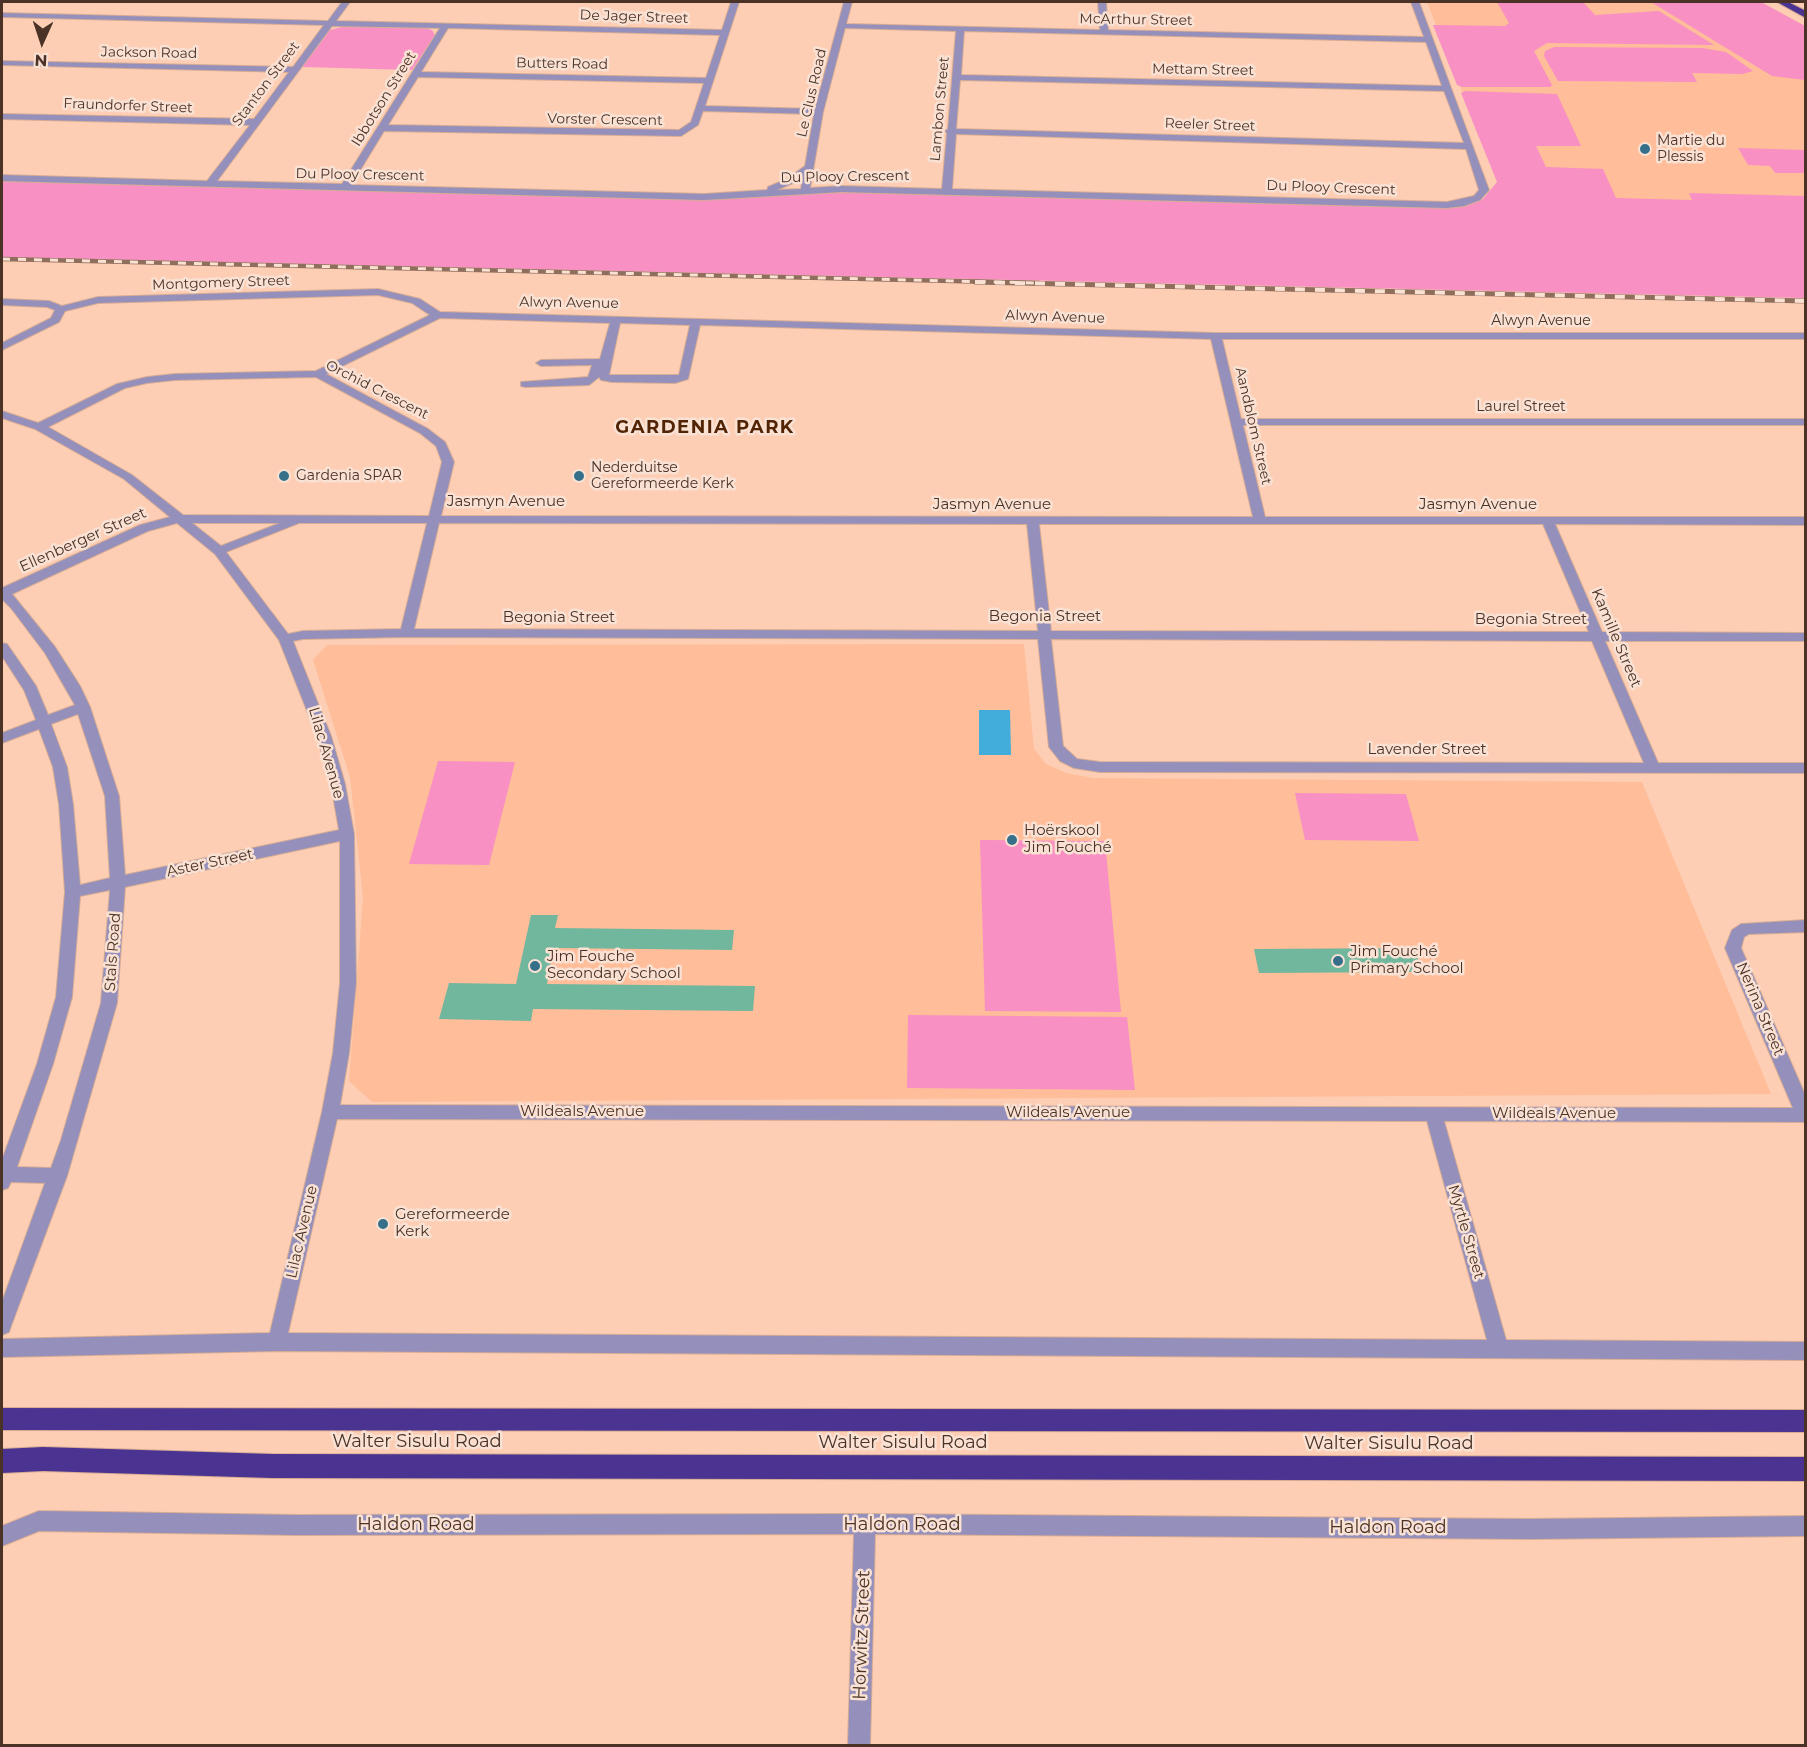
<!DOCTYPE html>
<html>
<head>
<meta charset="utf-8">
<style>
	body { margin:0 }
	#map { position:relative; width:1807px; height:1747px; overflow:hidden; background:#fdceb4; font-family:Montserrat,sans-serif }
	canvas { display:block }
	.frame { position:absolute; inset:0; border:3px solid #4a3326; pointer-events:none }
	.north { position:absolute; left:12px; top:12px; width:60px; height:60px; -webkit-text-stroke:4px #f9e1d4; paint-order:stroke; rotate:183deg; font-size:16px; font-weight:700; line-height:24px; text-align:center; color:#4a3326 }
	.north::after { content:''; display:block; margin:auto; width:21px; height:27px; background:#4a3326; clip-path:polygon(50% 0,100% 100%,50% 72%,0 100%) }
</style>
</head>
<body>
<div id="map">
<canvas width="1807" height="1747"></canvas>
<div class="frame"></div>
<div class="north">N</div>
</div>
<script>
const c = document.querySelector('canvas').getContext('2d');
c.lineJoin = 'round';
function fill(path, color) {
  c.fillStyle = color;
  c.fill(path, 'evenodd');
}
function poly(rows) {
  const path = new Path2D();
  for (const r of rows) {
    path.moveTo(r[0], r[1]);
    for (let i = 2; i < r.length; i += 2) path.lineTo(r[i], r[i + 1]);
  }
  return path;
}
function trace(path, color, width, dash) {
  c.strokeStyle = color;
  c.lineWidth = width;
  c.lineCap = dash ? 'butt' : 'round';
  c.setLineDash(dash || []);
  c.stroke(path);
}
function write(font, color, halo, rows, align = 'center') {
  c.font = font + ' Montserrat,sans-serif';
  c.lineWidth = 5;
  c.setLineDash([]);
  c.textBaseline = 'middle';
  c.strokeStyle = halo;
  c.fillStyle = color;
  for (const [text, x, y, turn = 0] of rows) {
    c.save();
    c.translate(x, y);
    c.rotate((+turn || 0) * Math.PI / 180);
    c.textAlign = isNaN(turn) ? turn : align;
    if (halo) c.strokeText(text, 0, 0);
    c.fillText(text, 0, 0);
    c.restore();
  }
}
const built = poly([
	[1427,2,1761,2,1805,26,1805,217,1508,208],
	[1024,644,1034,749,1046,764,1066,773,1093,778,1642,782,1771,1094,372,1102,349,1081,363,898,350,777,313,660,327,645]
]);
const green = poly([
	[1497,2,1583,2,1595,15,1659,11,1714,45,1547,43,1534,51,1552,85,1550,87,1462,87,1457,85,1433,25,1505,26,1509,23],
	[1651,2,1761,2,1805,26,1805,80,1772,76],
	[350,25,422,27,432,30,435,35,412,70,302,67,330,30],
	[1554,47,1702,48,1726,52,1753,71,1742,74,1692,73,1697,82,1558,81,1544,56,1545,51],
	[1465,91,1557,94,1581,146,1536,146,1546,167,1603,169,1616,198,1692,200,1689,193,1806,196,1805,298,2,257,2,180,706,200,813,190,1470,204,1483,199,1497,182,1461,93],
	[1738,148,1805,150,1805,173,1775,173,1770,166,1748,165],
	[438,761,515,762,489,865,409,864],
	[1295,793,1406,794,1419,841,1305,840],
	[980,840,1105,841,1121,1012,985,1011],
	[908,1015,1127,1017,1135,1090,907,1088]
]);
const water = poly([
	[979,710,1010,710,1011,755,979,755]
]);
const building = poly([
	[531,915,558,915,555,928,734,930,732,950,554,948,547,984,755,986,753,1011,533,1009,531,1021,439,1019,449,983,516,984],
	[1415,948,1422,972,1259,973,1254,949]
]);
const minor = poly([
	[342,2,350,2,336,21,722,30,731,2,739,2,705,106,815,109,844,2,852,2,846,24,1100,30,1098,2,1106,2,1108,30,1424,37,1411,2,1419,2,1489,190,1480,200,1464,206,1447,208,841,192,704,200,2,181,2,175,207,181,250,125,2,119,2,114,254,119,289,72,2,65,2,61,293,67,324,25,2,17,2,13,328,21,342,2],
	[332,26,440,28,342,184,217,181,332,26],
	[448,28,720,35,706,78,421,72,448,28],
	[845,28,956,31,948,129,945,131,947,133,942,189,841,186,810,188,823,112,845,28],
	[964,31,1426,42,1442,86,961,75,964,31],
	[418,77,704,83,691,122,679,130,388,125,418,77],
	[960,80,1444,91,1464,143,956,129,960,80],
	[703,111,814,114,805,166,787,179,768,187,767,190,704,194,351,185,384,131,681,136,698,125,703,111],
	[956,134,1466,149,1479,190,1474,196,1447,202,952,189,956,134],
	[803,176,801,189,777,190,793,183,803,176],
	[378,289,420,299,440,312,1216,333,1806,333,1806,339,1222,339,1241,419,1806,419,1806,425,1243,425,1265,517,1806,517,1806,525,1555,524,1602,632,1806,633,1806,641,1605,641,1658,763,1806,763,1806,773,1100,772,1074,768,1060,761,1049,747,1038,639,406,637,303,639,293,641,331,736,345,784,354,834,356,983,349,1053,340,1105,1793,1108,1725,948,1732,930,1741,924,1806,920,1806,932,1749,934,1744,937,1741,948,1806,1097,1806,1122,1444,1121,1506,1340,1806,1342,1806,1360,277,1351,2,1357,2,1339,270,1333,322,1112,333,1053,340,983,340,841,125,887,117,1003,67,1176,11,1326,9,1332,2,1335,2,1302,45,1183,11,1182,8,1188,2,1190,2,1160,37,1064,56,997,65,892,59,804,53,767,39,729,2,743,2,733,36,720,24,690,2,656,2,643,7,644,36,686,48,715,75,705,45,653,11,608,2,599,2,588,140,525,170,517,124,479,35,429,2,418,2,411,38,423,117,384,147,377,175,374,316,371,430,315,412,303,378,295,98,303,65,311,59,322,2,350,2,343,51,318,55,310,47,307,2,305,2,299,49,301,62,306,98,297,378,289],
	[440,318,610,323,600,359,541,360,536,363,541,366,592,365,588,377,521,382,521,386,525,387,589,385,599,377,601,380,612,382,675,383,688,379,700,325,1211,339,1253,517,441,516,454,462,445,442,428,429,326,374,440,318],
	[620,323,690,325,679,375,609,375,620,323],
	[316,377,420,433,436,446,442,462,429,516,183,515,132,475,48,427,125,388,147,383,175,380,316,377],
	[177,523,215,554,279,640,317,736,331,784,339,830,125,875,119,796,90,707,80,686,55,647,12,594,148,531,177,523],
	[192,523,280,523,221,546,192,523],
	[299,523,427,523,401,629,303,631,288,634,226,552,299,523],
	[439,523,1027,524,1038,631,414,629,439,523],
	[1039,524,1543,524,1589,632,1051,631,1039,524],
	[1051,639,1592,641,1644,763,1100,762,1077,759,1063,746,1051,639],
	[78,714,105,796,110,878,80,885,73,804,67,767,51,724,78,714],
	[110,890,101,1003,61,1140,51,1168,17,1167,53,1064,72,997,80,896,110,890],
	[337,1119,1427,1121,1487,1340,288,1333,337,1119],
	[39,1511,296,1515,865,1514,1530,1519,1806,1516,1806,1536,1530,1539,875,1534,870,1746,848,1746,854,1534,296,1535,39,1531,2,1546,2,1526,39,1511]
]);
const highway = poly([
	[1777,2,1788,2,1806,11,1806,18,1777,2],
	[2,1408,1806,1410,1806,1432,2,1430,2,1408],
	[43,1447,272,1454,1806,1457,1806,1481,272,1478,43,1471,2,1473,2,1449,43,1447]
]);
const railFar1 = poly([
	[2,259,1039,283]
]);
const rail = poly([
	[975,282,1806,301]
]);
const markers = [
	[1645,149,6,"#366f89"],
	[284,476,6,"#366f89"],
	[579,476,6,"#366f89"],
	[1012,840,6,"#366f89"],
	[1338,961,6,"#366f89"],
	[535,966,6,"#366f89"],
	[383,1224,6,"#366f89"]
];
const farStreetnames = [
	["De Jager Street",634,17,2],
	["McArthur Street",1136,20,1],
	["Jackson Road",149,53,1],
	["Butters Road",562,64,1],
	["Mettam Street",1203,70,1],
	["Stanton Street",266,84,-53],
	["Le Clus Road",812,93,-77],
	["Ibbotson Street",384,99,-58],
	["Fraundorfer Street",128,106,2],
	["Lambon Street",940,109,-85],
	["Vorster Crescent",605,120,1],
	["Reeler Street",1210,125,2],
	["Du Plooy Crescent",360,175,1],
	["Du Plooy Crescent",845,177,-1],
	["Du Plooy Crescent",1331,188,2],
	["Montgomery Street",221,283,-2],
	["Alwyn Avenue",569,303,1],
	["Alwyn Avenue",1055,317,2],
	["Alwyn Avenue",1541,321],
	["Orchid Crescent",377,390,27],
	["Laurel Street",1521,407],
	["Aandblom Street",1253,426,77]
];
const farPoinames = [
	["Martie du",1657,141],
	["Plessis",1657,157],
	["Nederduitse",591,468],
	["Gereformeerde Kerk",591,484],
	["Gardenia SPAR",296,476]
];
const streetNames = [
	["Jasmyn Avenue",506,502],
	["Jasmyn Avenue",992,505],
	["Jasmyn Avenue",1478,505],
	["Ellenberger Street",83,540,-24],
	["Begonia Street",1045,617],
	["Begonia Street",559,618],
	["Begonia Street",1531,620],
	["Kamille Street",1616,638,67],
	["Lavender Street",1427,750],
	["Lilac Avenue",326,753,74],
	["Aster Street",210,863,-12],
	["Stals Road",113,952,-86],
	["Nerina Street",1760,1009,67],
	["Wildeals Avenue",582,1112],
	["Wildeals Avenue",1068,1113],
	["Wildeals Avenue",1554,1114],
	["Lilac Avenue",302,1232,-77],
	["Myrtle Street",1466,1232,74]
];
const poiNames = [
	["Hoërskool",1024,831],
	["Jim Fouché",1024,848],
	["Jim Fouché",1350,952],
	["Primary School",1350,969],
	["Jim Fouche",547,957],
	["Secondary School",547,974],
	["Gereformeerde",395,1215],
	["Kerk",395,1232]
];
const farDistrictnames = [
	["GARDENIA PARK",705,428]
];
const nearStreetnames = [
	["Walter Sisulu Road",417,1442],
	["Walter Sisulu Road",903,1443],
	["Walter Sisulu Road",1389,1444],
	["Haldon Road",416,1525],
	["Haldon Road",902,1525],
	["Haldon Road",1388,1528],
	["Horwitz Street",862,1635,-88]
];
fill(built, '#ffbd99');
fill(green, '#f890c3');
fill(water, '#42adda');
fill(building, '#71b79e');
trace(minor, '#d6ac95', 2);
trace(highway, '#d6ac95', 2);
fill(minor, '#948fbb');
fill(highway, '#4b3491');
trace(railFar1, '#8f6e5c', 4.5);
trace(rail, '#8f6e5c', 5);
trace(railFar1, '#f9e1d4', 3, [8]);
trace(rail, '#f9e1d4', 4, [10]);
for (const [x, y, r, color] of markers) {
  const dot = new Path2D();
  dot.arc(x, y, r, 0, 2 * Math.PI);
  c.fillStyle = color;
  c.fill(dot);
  trace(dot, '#f9e1d4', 2);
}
write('14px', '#4a3326', '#f9e1d4', farStreetnames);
write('14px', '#4a3326', '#f9e1d4', farPoinames, 'left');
write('15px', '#4a3326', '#f9e1d4', streetNames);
write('15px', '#4a3326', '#f9e1d4', poiNames, 'left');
c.letterSpacing = '1.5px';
write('bold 18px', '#522404', '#f9e1d4', farDistrictnames);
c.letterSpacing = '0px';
write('18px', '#4a3326', '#f9e1d4', nearStreetnames);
</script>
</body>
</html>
